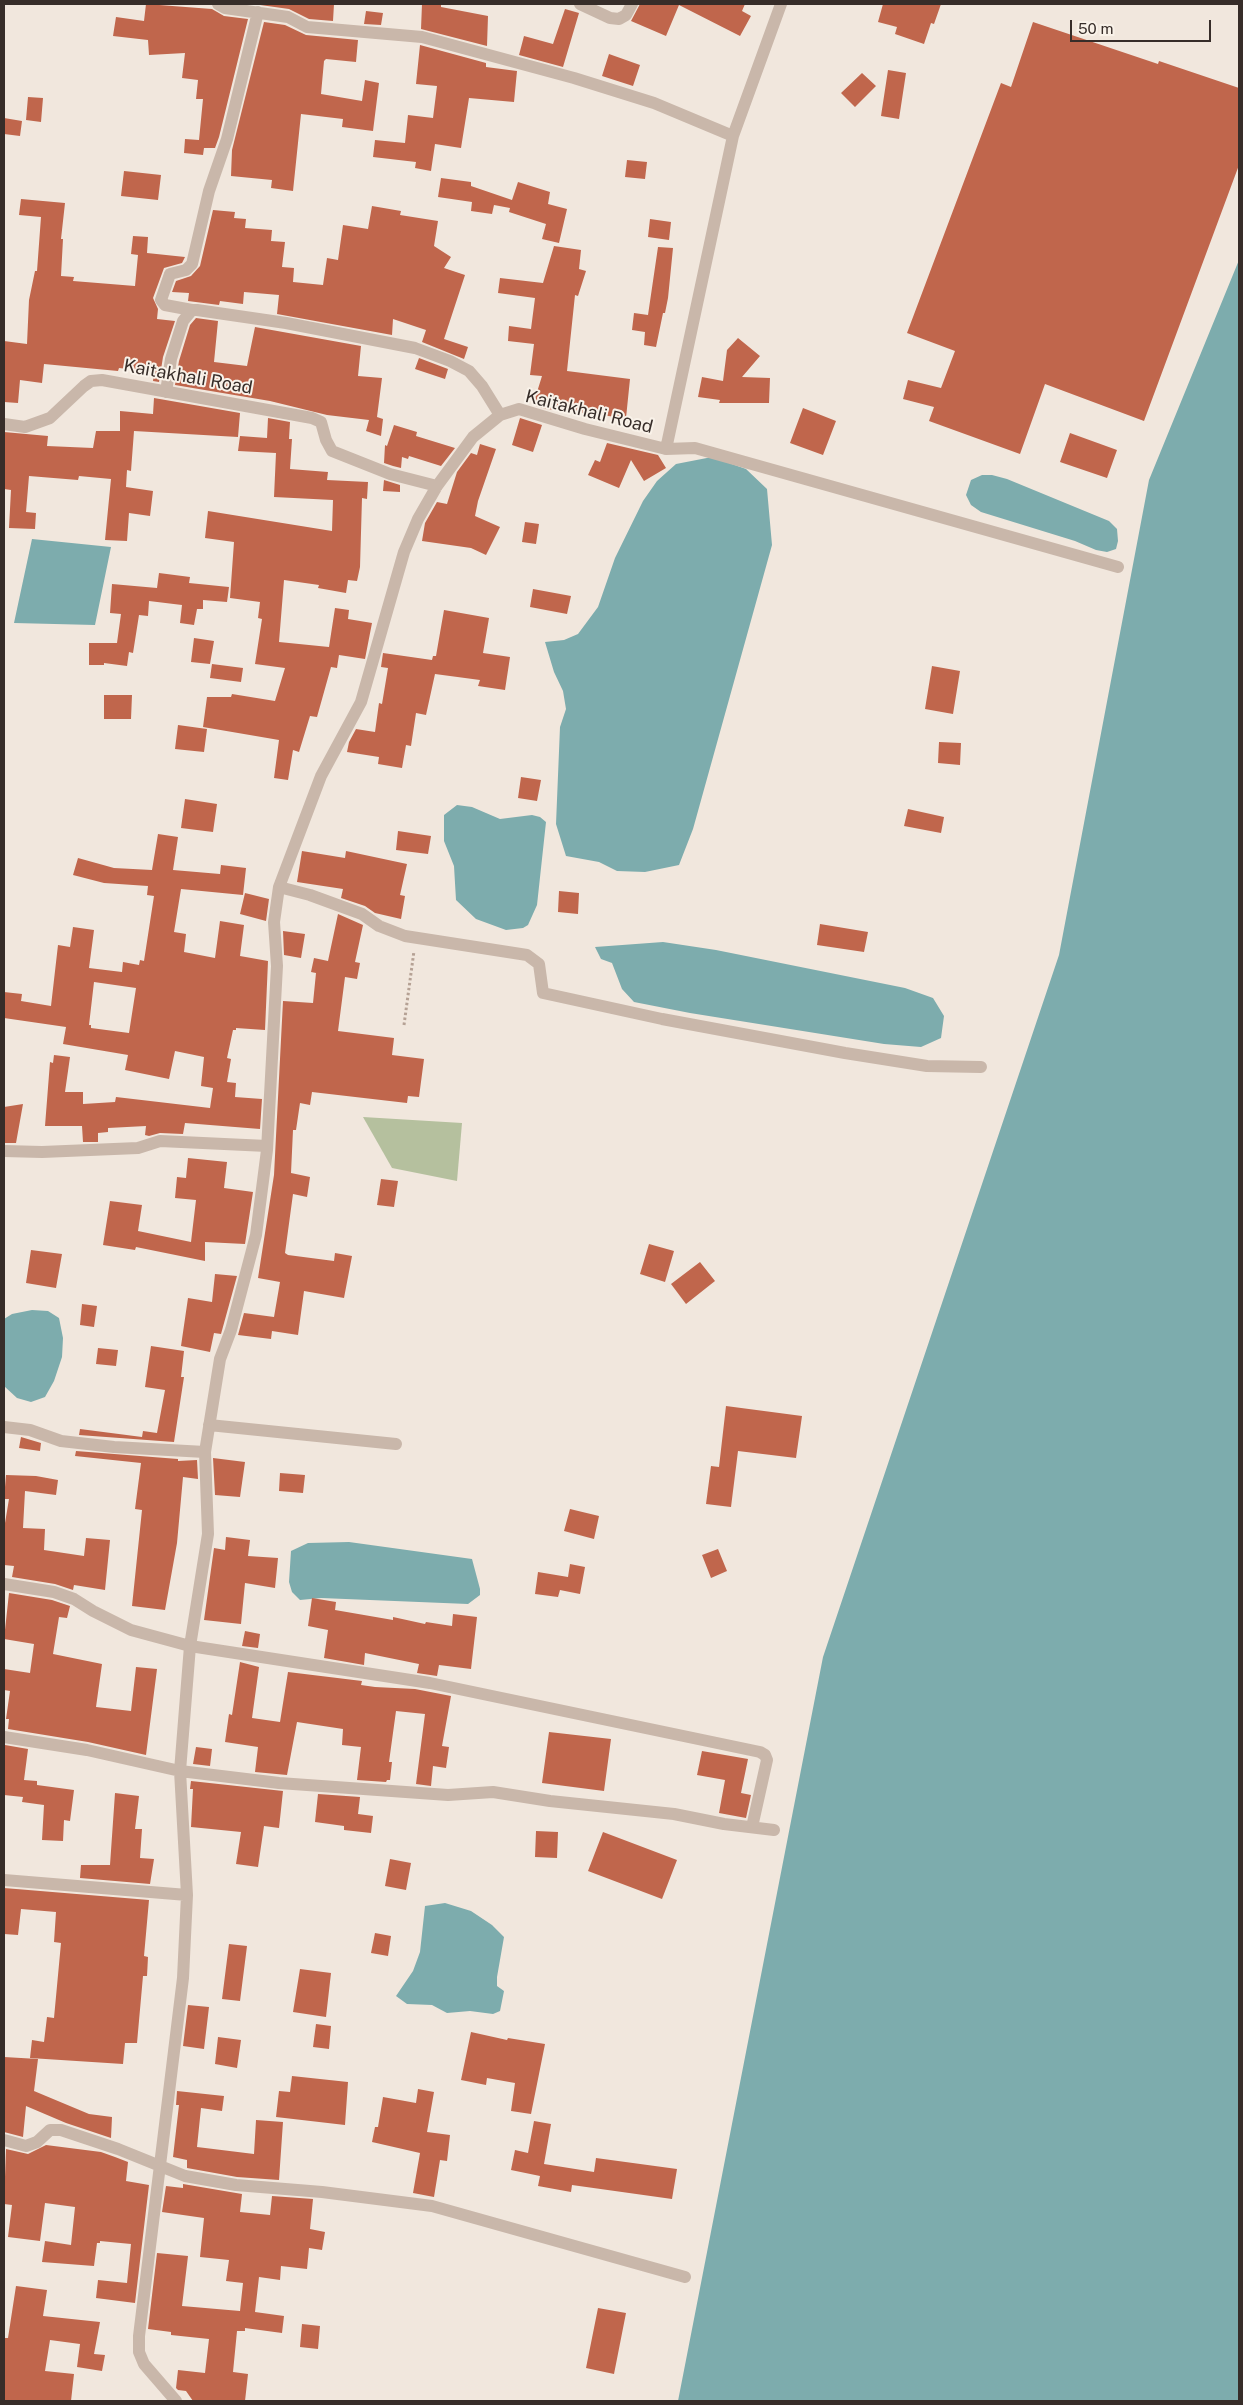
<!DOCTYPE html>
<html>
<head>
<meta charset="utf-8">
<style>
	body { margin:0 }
	#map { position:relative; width:1243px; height:2405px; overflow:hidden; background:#f1e7dd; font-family:"Public Sans",sans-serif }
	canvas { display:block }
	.frame { position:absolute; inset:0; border:5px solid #372d29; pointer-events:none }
	.scale { position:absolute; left:1070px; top:20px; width:141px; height:22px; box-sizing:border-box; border:2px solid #372d29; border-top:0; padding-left:6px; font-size:15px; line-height:18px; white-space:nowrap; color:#372d29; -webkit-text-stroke:4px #f9f2e9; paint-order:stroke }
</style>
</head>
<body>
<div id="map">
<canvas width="1243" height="2405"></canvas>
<div class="frame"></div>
<div class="scale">50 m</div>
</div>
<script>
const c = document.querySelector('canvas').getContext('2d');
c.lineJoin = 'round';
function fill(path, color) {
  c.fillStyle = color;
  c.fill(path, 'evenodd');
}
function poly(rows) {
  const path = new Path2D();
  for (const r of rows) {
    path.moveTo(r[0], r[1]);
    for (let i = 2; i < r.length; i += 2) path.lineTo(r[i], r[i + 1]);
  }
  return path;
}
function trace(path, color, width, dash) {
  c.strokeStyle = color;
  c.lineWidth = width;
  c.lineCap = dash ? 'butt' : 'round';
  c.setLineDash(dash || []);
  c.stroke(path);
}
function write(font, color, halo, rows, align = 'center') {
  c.font = font + ' "Public Sans",sans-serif';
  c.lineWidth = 4;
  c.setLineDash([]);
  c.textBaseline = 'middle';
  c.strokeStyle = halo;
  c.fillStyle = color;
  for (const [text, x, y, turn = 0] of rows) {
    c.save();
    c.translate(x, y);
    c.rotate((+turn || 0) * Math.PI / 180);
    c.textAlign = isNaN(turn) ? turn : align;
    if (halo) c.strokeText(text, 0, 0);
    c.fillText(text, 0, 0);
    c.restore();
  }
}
const green = poly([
	[363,1117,462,1123,457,1181,392,1168]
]);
const water = poly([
	[1239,260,1239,2401,678,2401,823,1657,1059,955,1149,480],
	[712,457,746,469,767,489,772,545,693,829,679,865,645,872,617,871,599,862,566,856,556,824,560,727,566,709,563,691,554,672,545,642,564,640,578,634,598,607,615,558,643,501,657,481,676,464],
	[982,475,992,475,1007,479,1109,521,1117,529,1118,541,1116,549,1107,552,1096,550,1075,541,981,512,971,505,966,495,971,480],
	[32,539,111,547,95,625,14,623],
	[457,805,472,807,500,819,532,815,540,817,546,822,537,905,528,925,523,928,506,930,476,919,456,900,454,866,444,841,444,815],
	[663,942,716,950,905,988,933,998,944,1016,941,1038,921,1047,884,1044,690,1013,634,1002,622,989,612,963,601,959,595,947],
	[32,1310,48,1311,59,1318,63,1338,62,1357,54,1381,45,1397,31,1402,17,1398,4,1386,4,1319,12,1314],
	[349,1542,472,1559,480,1589,480,1595,468,1604,321,1598,300,1600,292,1592,289,1582,291,1551,308,1543],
	[445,1903,471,1911,492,1925,504,1937,497,1977,497,1986,504,1991,500,2011,493,2014,470,2011,447,2013,432,2005,407,2004,396,1996,413,1971,420,1952,425,1906]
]);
const building = poly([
	[146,4,212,9,224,16,248,19,219,137,215,148,204,148,203,155,184,153,185,139,199,140,203,99,196,99,198,80,182,78,185,53,149,55,148,40,113,36,116,17,144,21],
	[253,4,334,4,333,21,309,19,289,9],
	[422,4,441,4,441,7,488,16,487,46,421,29],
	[640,4,745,4,742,11,751,16,740,36,679,5,666,36,631,21],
	[883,4,941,4,934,24,931,23,924,44,895,34,897,27,878,22],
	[565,9,579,13,563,67,519,55,524,36,553,44],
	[366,11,383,13,381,25,364,24],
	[264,22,285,25,306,35,358,40,356,62,326,59,324,61,321,94,362,101,365,80,379,83,373,131,342,127,343,119,301,114,293,191,271,188,272,180,231,176,232,150],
	[1033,22,1158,64,1159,61,1239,88,1239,165,1144,421,1045,384,1020,454,929,421,934,407,903,399,908,380,941,388,955,351,907,333,1001,83,1011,87],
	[420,45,486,63,486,67,517,71,514,102,469,98,461,148,435,144,431,171,415,168,416,162,373,157,375,140,405,143,408,115,433,118,437,86,416,84],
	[609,54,640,65,633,86,602,76],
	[888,70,906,73,899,119,881,116],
	[862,73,876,86,855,107,841,93],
	[28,97,43,98,41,122,26,120],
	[4,118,22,121,20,136,4,134],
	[627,160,647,162,645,179,625,177],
	[124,171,161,175,158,200,121,196],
	[441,178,471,182,471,186,512,200,518,182,550,192,548,204,567,209,559,243,542,239,546,224,509,212,510,208,494,205,492,214,471,211,472,202,438,197],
	[21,199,65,203,61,239,63,239,61,276,74,277,73,281,135,286,138,255,131,254,133,236,148,237,147,253,185,257,182,263,164,268,153,298,158,309,157,319,175,321,163,357,159,382,153,381,154,372,119,368,118,371,44,364,42,383,20,380,18,403,4,402,4,341,27,344,29,300,35,271,37,271,41,217,19,215],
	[372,206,401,211,400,215,438,221,434,246,451,257,444,268,465,275,444,339,468,347,464,359,422,342,426,330,393,319,392,335,277,314,279,295,244,292,243,304,220,301,219,305,188,301,189,293,172,292,176,281,191,276,200,266,213,210,235,212,234,218,246,219,245,228,272,230,271,241,285,242,282,267,294,268,293,282,323,285,327,258,338,260,343,225,368,229],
	[650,219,671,222,669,240,648,237],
	[554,246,581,250,579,269,586,271,578,296,575,295,567,371,630,379,626,418,546,409,533,405,542,376,530,375,534,344,508,341,509,326,531,329,535,298,498,293,500,278,543,283],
	[658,247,673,248,668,298,665,313,663,313,656,347,644,345,645,332,632,330,634,313,648,315],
	[196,318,218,321,214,362,247,366,255,327,361,346,358,376,382,378,377,417,383,419,381,436,366,431,369,420,327,415,270,401,175,385,179,361,190,325],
	[738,338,760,356,742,377,770,378,769,403,719,403,720,400,698,397,702,377,723,381,727,350],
	[419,358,448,369,445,379,415,369],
	[154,398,240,413,238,437,134,431,131,471,127,470,126,487,153,491,150,516,129,513,127,541,105,540,111,479,79,476,78,480,29,476,26,512,36,513,35,529,9,528,11,490,4,489,4,432,48,436,47,446,93,448,96,431,120,431,120,411,153,414],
	[803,408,836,421,823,455,790,443],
	[268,418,290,422,289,439,292,439,290,469,328,472,327,480,368,482,367,499,362,498,360,567,357,581,348,580,346,593,318,588,319,585,284,580,279,642,329,647,335,608,349,610,348,619,372,623,365,659,339,655,337,668,331,667,317,717,310,716,299,752,293,750,288,780,274,778,279,740,203,727,207,697,231,697,232,694,275,701,285,668,255,664,262,619,258,618,260,602,230,598,234,542,205,538,208,511,332,531,333,500,274,497,276,453,238,451,240,436,267,438],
	[520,418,542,425,533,452,512,445],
	[394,425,417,432,416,436,455,448,441,466,409,456,408,459,402,457,401,468,393,466,384,463,385,445,387,446],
	[1070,433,1117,450,1107,478,1060,462],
	[607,443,658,455,666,468,644,481,631,460,619,488,588,475,595,460,600,462],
	[480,444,496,449,478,501,475,516,500,527,486,555,471,548,422,541,425,523,437,502,447,504,457,472,471,453,477,455],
	[384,480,400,485,400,492,383,491],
	[525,522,539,524,536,544,522,542],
	[159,573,190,577,189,583,229,587,227,602,203,600,203,609,197,609,194,625,180,623,182,605,149,601,148,616,139,615,133,653,129,652,127,666,104,663,104,665,89,665,89,643,117,643,121,614,110,613,112,584,157,588],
	[533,589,571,596,567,614,530,607],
	[444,610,489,618,483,653,510,657,505,690,478,686,480,680,435,674,426,715,416,713,411,746,406,745,402,768,378,764,379,757,347,752,349,742,356,729,375,732,379,703,382,704,388,668,381,667,383,653,432,660,433,656,436,656],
	[194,638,214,641,210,664,191,662],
	[212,664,243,668,241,682,210,678],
	[932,666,960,671,953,714,925,709],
	[104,695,132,695,131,719,104,719],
	[178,725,207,729,204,752,175,749],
	[939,742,961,743,960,765,938,763],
	[521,777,541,780,537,801,518,798],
	[185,799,217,804,213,832,181,828],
	[908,809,944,817,941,833,904,826],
	[398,831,431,836,428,854,396,850],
	[158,834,178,837,173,870,220,874,221,865,246,868,243,895,181,889,174,932,186,934,184,952,215,958,220,921,244,925,240,956,268,961,265,1030,236,1028,236,1030,233,1030,227,1058,231,1059,227,1082,236,1083,235,1097,262,1099,260,1129,185,1123,183,1134,160,1133,149,1136,145,1135,146,1126,108,1128,108,1132,98,1133,98,1142,83,1142,82,1126,45,1126,50,1062,53,1063,54,1055,70,1057,65,1092,83,1092,83,1104,115,1102,116,1097,210,1108,213,1088,201,1086,204,1057,175,1051,169,1079,125,1070,128,1055,63,1044,66,1027,4,1018,4,992,22,994,21,1001,51,1006,58,945,70,947,73,927,94,930,89,968,122,972,123,962,139,965,140,960,144,961,154,896,147,895,148,886,104,883,73,875,78,858,114,868,152,870],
	[94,982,136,988,129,1033,91,1028,91,1025,89,1025],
	[302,851,345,858,346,851,407,864,400,895,405,896,401,919,375,913,365,906,341,898,343,889,297,882],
	[559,891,579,893,578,914,558,912],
	[245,893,269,899,266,921,240,914],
	[338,914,363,925,355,962,360,963,357,979,345,977,338,1031,394,1038,392,1055,424,1059,419,1097,408,1096,407,1103,312,1092,310,1105,300,1103,296,1130,293,1130,291,1173,310,1177,307,1197,293,1194,285,1253,288,1255,334,1261,335,1253,352,1256,344,1298,304,1291,298,1335,272,1331,271,1339,238,1335,244,1313,274,1317,280,1282,258,1278,274,1175,283,1001,313,1003,316,973,311,972,314,958,328,961],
	[820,924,868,932,864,952,817,945],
	[283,931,305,934,301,958,284,955],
	[23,1104,16,1143,4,1143,4,1107],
	[188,1158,227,1162,224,1188,253,1192,245,1244,205,1242,205,1261,136,1247,135,1250,103,1245,110,1201,142,1205,138,1231,191,1242,196,1200,175,1198,177,1177,186,1178],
	[381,1179,398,1181,394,1207,377,1205],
	[649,1244,674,1251,665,1282,640,1274],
	[31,1250,62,1254,56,1288,26,1283],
	[700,1262,715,1281,686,1304,671,1284],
	[215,1274,237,1276,221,1334,214,1333,210,1352,181,1346,188,1298,212,1302],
	[82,1304,97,1306,94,1327,80,1325],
	[151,1346,184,1351,181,1377,184,1377,174,1442,79,1435,80,1429,142,1437,143,1431,157,1433,165,1390,145,1387],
	[98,1348,118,1350,116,1366,96,1364],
	[726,1406,802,1416,796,1458,738,1451,731,1507,706,1504,711,1466,719,1467],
	[21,1437,41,1443,40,1451,19,1448],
	[76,1451,178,1459,178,1461,197,1460,198,1479,183,1477,177,1543,165,1610,132,1606,142,1510,135,1509,141,1463,75,1456],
	[213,1458,245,1462,240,1497,215,1495],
	[280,1473,305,1475,303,1493,279,1491],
	[6,1475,36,1476,58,1480,56,1495,25,1491,23,1528,45,1529,44,1550,84,1556,86,1538,110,1540,105,1590,74,1585,73,1590,55,1584,12,1577,14,1566,4,1565,4,1529,9,1499,4,1499],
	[570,1509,599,1516,594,1539,564,1531],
	[226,1537,250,1540,248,1556,278,1558,275,1588,245,1583,241,1624,204,1620,214,1548,225,1550],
	[718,1549,727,1571,711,1578,702,1555],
	[570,1564,585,1567,580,1594,560,1590,558,1597,535,1594,538,1572,568,1577],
	[9,1593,52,1600,70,1606,67,1618,59,1617,53,1654,102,1664,96,1707,131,1711,136,1667,157,1669,146,1755,88,1742,8,1729,9,1719,6,1719,10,1691,4,1690,4,1669,30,1673,34,1644,4,1639],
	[312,1598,336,1602,335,1610,393,1620,393,1617,425,1624,426,1622,452,1626,453,1614,477,1617,471,1669,439,1665,437,1676,417,1673,419,1664,365,1653,364,1665,324,1658,328,1630,308,1626],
	[245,1631,260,1634,258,1648,242,1646],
	[240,1662,259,1667,252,1718,280,1722,288,1672,362,1681,361,1685,375,1687,415,1689,451,1696,442,1746,449,1747,446,1768,433,1766,431,1786,416,1784,425,1714,396,1711,389,1762,392,1762,390,1780,387,1780,386,1782,357,1780,361,1747,342,1745,343,1729,297,1722,287,1775,255,1772,258,1747,225,1742,229,1714,232,1715],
	[549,1732,611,1739,604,1791,542,1783],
	[5,1745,28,1749,24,1780,37,1781,37,1785,74,1790,70,1821,64,1820,63,1841,42,1840,44,1805,22,1802,23,1797,4,1795],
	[196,1747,212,1749,210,1766,193,1764],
	[702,1751,748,1759,741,1793,751,1795,746,1818,719,1813,725,1780,697,1775],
	[191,1781,283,1791,279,1828,264,1826,258,1867,236,1864,241,1832,191,1827,193,1789,190,1789],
	[115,1793,139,1796,135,1829,142,1829,140,1858,154,1859,150,1884,80,1878,81,1865,110,1865],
	[318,1794,360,1797,358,1814,373,1816,371,1833,344,1830,344,1826,315,1822],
	[536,1831,558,1832,557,1858,535,1857],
	[603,1832,677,1860,662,1899,588,1871],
	[390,1859,411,1863,406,1890,385,1886],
	[4,1888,149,1900,144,1956,148,1957,147,1976,143,1976,137,2043,125,2043,123,2064,30,2058,32,2040,44,2042,47,2017,54,2018,61,1943,54,1942,56,1912,21,1909,18,1935,4,1934],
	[375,1933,391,1936,388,1956,371,1953],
	[229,1944,247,1946,240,2001,222,1999],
	[300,1969,331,1973,326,2017,293,2012],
	[188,2005,209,2007,204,2049,183,2046],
	[316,2024,331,2026,329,2049,313,2047],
	[471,2032,507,2040,508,2038,545,2044,531,2114,511,2111,515,2083,487,2078,486,2085,461,2080],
	[218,2037,241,2040,237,2068,215,2064],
	[4,2057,38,2059,34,2091,89,2114,112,2117,111,2138,66,2123,26,2106,23,2137,4,2132],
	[292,2076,348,2082,345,2125,276,2117,279,2091,290,2092],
	[418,2089,434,2092,427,2132,450,2135,447,2161,440,2160,434,2197,413,2193,420,2153,372,2142,375,2127,378,2127,383,2097,416,2103],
	[177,2091,224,2096,222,2111,201,2108,197,2147,254,2154,256,2120,283,2122,279,2180,237,2177,187,2168,187,2160,173,2157,179,2105,176,2105],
	[534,2121,551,2124,544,2164,594,2172,596,2158,677,2169,672,2199,572,2185,571,2192,538,2186,540,2176,511,2170,515,2150,528,2153],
	[46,2145,101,2152,115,2157,128,2162,126,2181,149,2185,135,2303,96,2298,98,2280,127,2283,131,2244,100,2241,100,2243,97,2243,94,2266,42,2262,45,2241,71,2245,75,2207,45,2203,40,2241,8,2237,12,2205,4,2204,6,2149,28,2154],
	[183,2184,242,2194,240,2212,270,2215,272,2196,313,2199,310,2229,325,2232,322,2250,309,2248,307,2269,281,2266,280,2280,259,2277,255,2312,284,2316,282,2333,245,2328,245,2331,237,2331,233,2372,248,2374,245,2401,193,2401,186,2391,178,2390,176,2388,178,2370,205,2373,209,2339,171,2335,171,2332,148,2329,157,2253,188,2256,182,2306,240,2311,243,2283,226,2281,229,2260,200,2257,204,2218,162,2212,166,2186,183,2188],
	[16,2286,47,2290,43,2316,100,2322,94,2354,105,2355,102,2371,77,2367,80,2344,50,2340,45,2371,74,2374,71,2401,4,2401,4,2338,8,2338],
	[598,2308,626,2313,614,2374,586,2368],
	[302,2324,320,2326,318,2349,300,2347]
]);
const path = poly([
	[404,1025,414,951]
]);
const minor = poly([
	[218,4,225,8,288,17,307,27,422,37,574,78,654,103,733,136],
	[580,4,610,18,619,19,626,15,632,4],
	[192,310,165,305,161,300,170,274,186,270,192,264,209,191,227,139,258,12],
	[166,392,171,359,183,321,192,310,197,310,286,323,415,348,450,361,469,371,482,386,500,415],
	[4,424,25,427,50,418,84,386,91,381,102,380,312,418,321,422,326,440,332,451,390,474,437,486],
	[666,449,695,448,1118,567],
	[279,887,310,895,362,914,379,926,405,936,527,955,539,964,543,993,662,1019,845,1053,927,1066,981,1067],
	[4,1151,42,1152,138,1148,160,1141,267,1146],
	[209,1425,396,1444],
	[4,1427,30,1430,61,1441,114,1447,205,1452],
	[4,1584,54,1592,74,1599,93,1611,131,1630,190,1646,430,1683,760,1752,765,1755,767,1760,752,1827],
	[4,1737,87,1750,180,1771,279,1783,448,1795,493,1792,550,1801,674,1814,724,1824,774,1830],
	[4,1880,187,1895],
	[4,2140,26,2146,37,2142,50,2130,61,2130,118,2149,185,2176,236,2185,322,2192,432,2206,685,2277],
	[176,2401,144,2364,139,2352,139,2336,183,1978,187,1895,180,1771,190,1646,208,1534,205,1452,220,1359,231,1330,256,1235,267,1150,277,966,274,922,279,887,321,776,361,702,404,552,418,519,437,486,473,437,500,415,519,409,585,429,666,449,733,136,781,4]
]);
const streetNames = [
	["Kaitakhali Road",188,377,10],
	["Kaitakhali Road",589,412,14]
];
fill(green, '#b5c09e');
fill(water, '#7dacad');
fill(building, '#c0664c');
trace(path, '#b5a194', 3, [2.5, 2.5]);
trace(minor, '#c9b7aa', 12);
write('18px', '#372d29', '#f9f2e9', streetNames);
</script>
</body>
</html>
